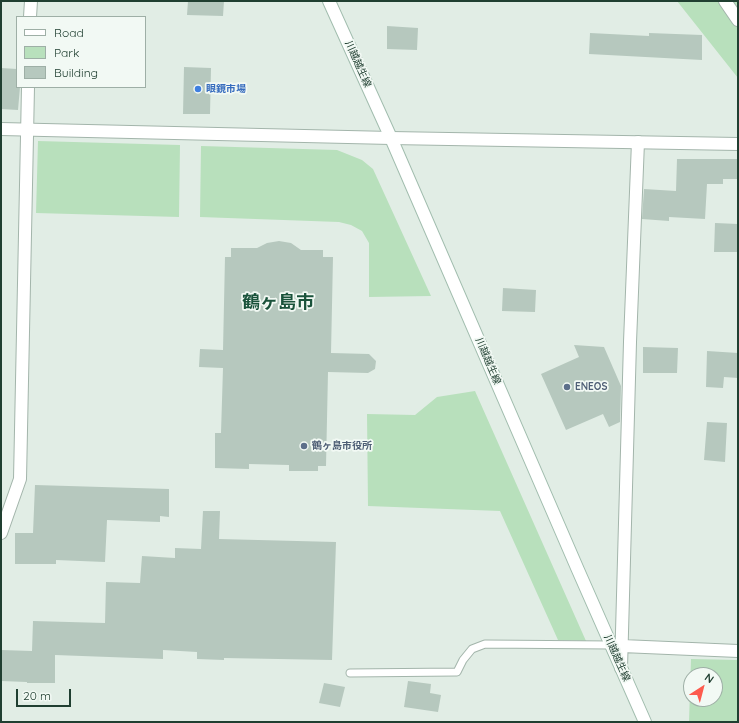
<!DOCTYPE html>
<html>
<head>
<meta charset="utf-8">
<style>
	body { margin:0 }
	#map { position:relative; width:739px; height:723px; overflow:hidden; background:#e1ede5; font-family:Quicksand,sans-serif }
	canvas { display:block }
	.frame { position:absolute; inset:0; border:2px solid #203f31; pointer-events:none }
	.legend { position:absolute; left:16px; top:16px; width:130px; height:72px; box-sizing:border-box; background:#f2f9f4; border:1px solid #9eafa6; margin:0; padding:5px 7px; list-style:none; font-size:12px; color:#203f31 }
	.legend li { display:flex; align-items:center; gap:8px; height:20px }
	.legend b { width:20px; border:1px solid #9eafa6 }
	.north { position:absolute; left:683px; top:667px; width:40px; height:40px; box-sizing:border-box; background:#f2f9f4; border:1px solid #9eafa6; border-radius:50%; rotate:36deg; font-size:11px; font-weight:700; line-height:16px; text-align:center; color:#203f31 }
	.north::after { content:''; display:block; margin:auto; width:14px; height:18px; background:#fd5b4e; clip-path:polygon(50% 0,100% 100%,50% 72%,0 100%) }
	.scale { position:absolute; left:16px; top:689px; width:55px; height:18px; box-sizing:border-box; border:2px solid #203f31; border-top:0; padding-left:5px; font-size:12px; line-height:14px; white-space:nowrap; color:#203f31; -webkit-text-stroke:3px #f2f9f4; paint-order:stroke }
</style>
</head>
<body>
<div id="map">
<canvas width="739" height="723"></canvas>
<div class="frame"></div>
<ul class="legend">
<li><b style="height:5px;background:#fff"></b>Road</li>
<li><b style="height:11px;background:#b8e0bc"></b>Park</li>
<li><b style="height:11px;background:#b6c8be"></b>Building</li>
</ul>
<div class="north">N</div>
<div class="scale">20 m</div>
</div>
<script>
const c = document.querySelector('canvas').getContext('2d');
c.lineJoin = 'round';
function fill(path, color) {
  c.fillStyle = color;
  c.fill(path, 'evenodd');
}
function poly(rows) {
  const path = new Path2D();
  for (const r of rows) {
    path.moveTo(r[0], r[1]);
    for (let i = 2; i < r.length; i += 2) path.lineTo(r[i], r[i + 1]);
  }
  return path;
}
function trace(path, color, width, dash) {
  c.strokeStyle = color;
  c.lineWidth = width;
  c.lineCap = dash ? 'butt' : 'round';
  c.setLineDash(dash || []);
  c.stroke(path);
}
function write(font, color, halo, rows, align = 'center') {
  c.font = font + ' Quicksand,"Noto Sans JP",sans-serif';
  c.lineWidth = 3.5;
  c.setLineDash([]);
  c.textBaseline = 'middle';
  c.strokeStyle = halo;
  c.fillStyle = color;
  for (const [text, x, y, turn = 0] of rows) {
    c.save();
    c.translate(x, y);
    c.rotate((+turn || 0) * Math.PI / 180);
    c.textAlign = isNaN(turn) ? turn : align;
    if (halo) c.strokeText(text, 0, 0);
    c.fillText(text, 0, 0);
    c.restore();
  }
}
const green = poly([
	[677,1,738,1,738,78],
	[38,141,180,145,179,217,36,213],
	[201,146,337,150,362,160,373,169,431,296,369,297,369,243,362,231,351,225,339,222,200,217],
	[475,391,586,641,558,640,500,511,368,506,367,414,415,415,437,397],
	[691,659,738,660,738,722,689,722],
	[691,675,715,675,715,699,691,699]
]);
const building = poly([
	[188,1,224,1,223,16,187,15],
	[387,26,418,28,417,50,387,49],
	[590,33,649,36,649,33,702,35,702,60,589,54],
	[184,67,211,68,210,114,183,114],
	[1,68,17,69,17,87,20,87,18,110,1,109],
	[677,159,738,159,738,179,723,179,723,184,707,184,705,219,669,217,669,221,642,219,644,189,676,191],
	[715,223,738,224,738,252,714,252],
	[279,241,291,243,301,250,323,250,323,257,333,257,331,353,369,354,376,361,375,369,368,373,328,372,326,466,318,466,318,471,289,471,289,465,249,464,249,469,215,468,215,433,221,433,223,368,199,367,200,349,223,350,225,257,231,257,231,248,257,248,267,243],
	[503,288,536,290,535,312,502,311],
	[574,345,604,347,621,386,620,422,609,427,603,414,566,430,541,374,579,357],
	[643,347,678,348,677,373,643,373],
	[707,351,738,353,738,378,724,377,723,388,706,387],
	[707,422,727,423,725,462,704,460],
	[35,485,169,489,169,517,160,516,160,522,107,520,105,562,56,560,56,564,15,564,15,533,33,533],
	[203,511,220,511,219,539,336,542,332,660,224,658,224,660,197,659,197,652,163,650,163,659,55,655,55,683,27,683,27,682,1,681,1,650,32,651,33,621,105,623,106,582,140,583,142,556,175,558,175,548,201,549],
	[408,681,431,684,430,693,441,695,438,712,404,707],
	[324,683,345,687,340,707,319,703]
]);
const service = poly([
	[350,673,457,672,463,660,472,649,485,644,611,645]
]);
const minor = poly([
	[725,1,738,20],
	[30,17,31,1],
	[1,533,20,479,28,87],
	[622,646,738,651],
	[621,668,630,342,638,142]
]);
const tertiary = poly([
	[1,129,391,138,738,144]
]);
const secondary = poly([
	[329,1,391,138,578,570,645,722]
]);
const markers = [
	[198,89,4,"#3f7fe0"],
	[567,387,4,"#5c6f8a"],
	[304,446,4,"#5c6f8a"]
];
const streetNames = [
	["川越越生線",358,64,66],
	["川越越生線",488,361,67],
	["川越越生線",617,658,66]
];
const shopNames = [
	["眼鏡市場",206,89]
];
const serviceNames = [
	["ENEOS",575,387],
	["鶴ヶ島市役所",312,446]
];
const townNames = [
	["鶴ヶ島市",278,303]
];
fill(green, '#b8e0bc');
fill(building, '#b6c8be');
trace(service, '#a3b5ab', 9);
trace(minor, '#a3b5ab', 14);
trace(tertiary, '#a3b5ab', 14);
trace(secondary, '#a1bdae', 14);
trace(service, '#fff', 7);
trace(minor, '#fff', 12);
trace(tertiary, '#fff', 12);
trace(secondary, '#fff', 12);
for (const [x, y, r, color] of markers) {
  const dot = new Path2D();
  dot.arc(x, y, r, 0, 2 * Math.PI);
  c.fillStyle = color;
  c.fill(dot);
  trace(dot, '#f2f9f4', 1.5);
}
write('10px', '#203f31', '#f2f9f4', streetNames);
write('bold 10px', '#366cbe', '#f2f9f4', shopNames, 'left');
write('bold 10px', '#4e5e75', '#f2f9f4', serviceNames, 'left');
write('bold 18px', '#1a533b', '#f2f9f4', townNames);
</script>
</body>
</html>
